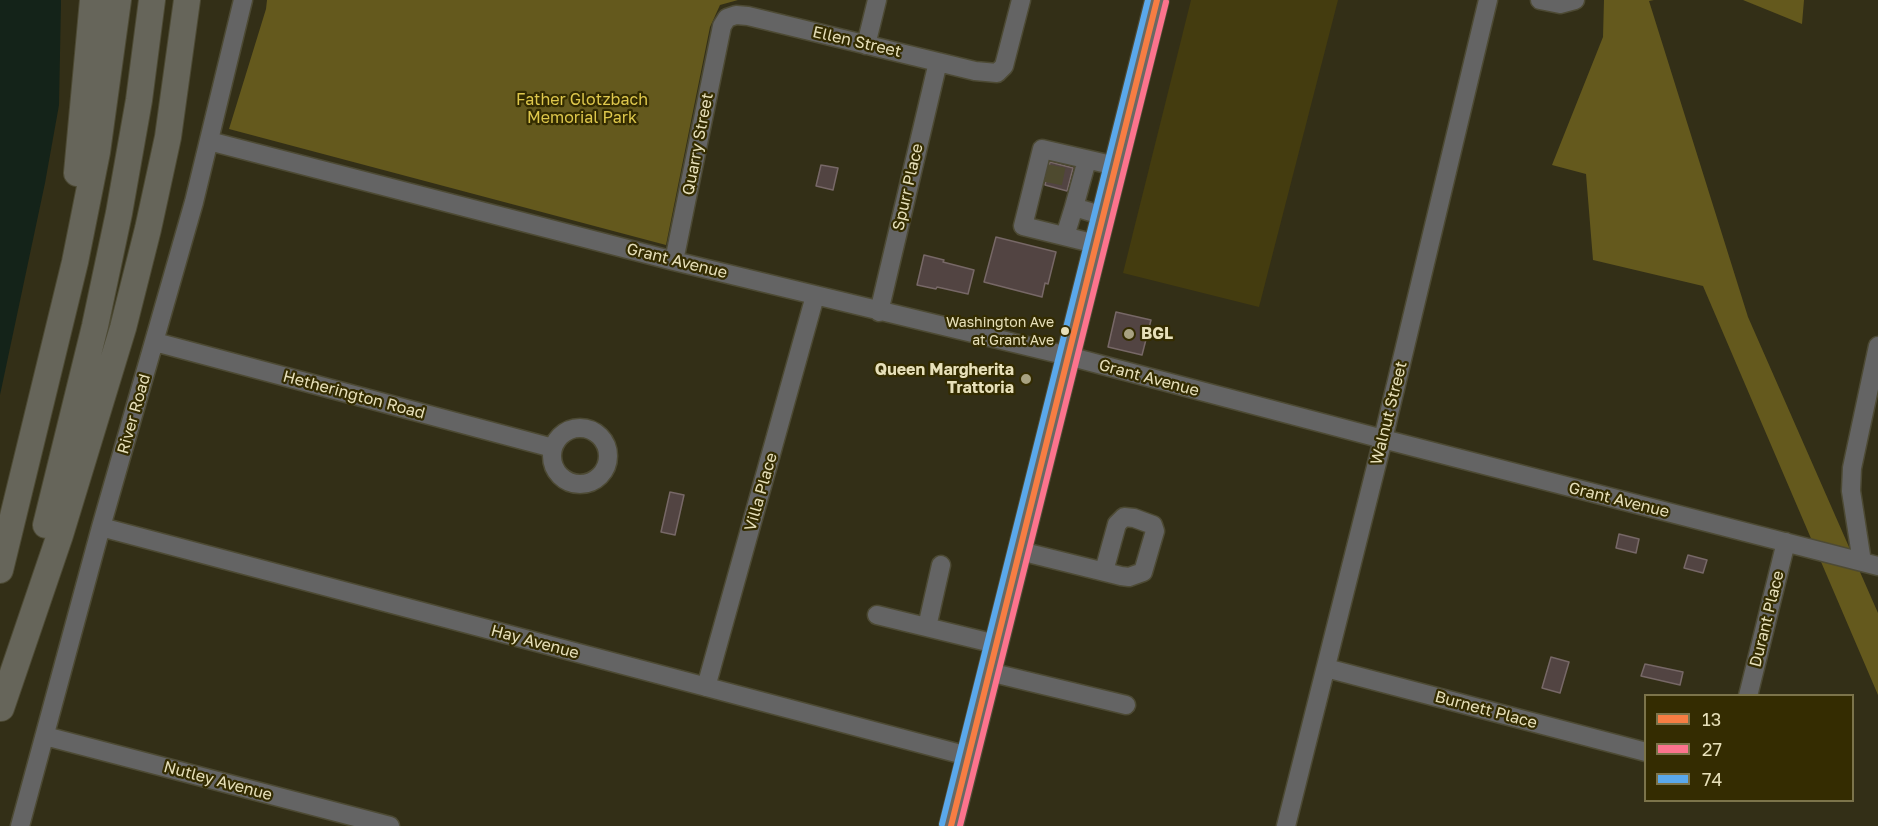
<!DOCTYPE html>
<html>
<head>
<meta charset="utf-8">
<style>
	body { margin:0 }
	#map { position:relative; width:1878px; height:826px; overflow:hidden; background:#332f17; font-family:"Golos Text",sans-serif }
	canvas { display:block }
	.legend { position:absolute; left:1644px; top:694px; width:210px; height:108px; box-sizing:border-box; background:#342c01; border:2px solid #7c744b; margin:0; padding:8px 10px; list-style:none; font-size:18px; color:#e7e0ba }
	.legend li { display:flex; align-items:center; gap:12px; height:30px }
	.legend b { width:30px; border:2px solid #7c744b }
</style>
</head>
<body>
<div id="map">
<canvas width="1878" height="826"></canvas>
<ul class="legend">
<li><b style="height:8px;background:#f77d43"></b>13</li>
<li><b style="height:8px;background:#fc738d"></b>27</li>
<li><b style="height:8px;background:#5aa8eb"></b>74</li>
</ul>
</div>
<script>
const c = document.querySelector('canvas').getContext('2d');
c.lineJoin = 'round';
function fill(path, color) {
  c.fillStyle = color;
  c.fill(path, 'evenodd');
}
function poly(rows) {
  const path = new Path2D();
  for (const r of rows) {
    if (r.length === 3) {
      path.moveTo(r[0] + r[2], r[1]);
      path.arc(r[0], r[1], r[2], 0, 2 * Math.PI);
      continue;
    }
    path.moveTo(r[0], r[1]);
    for (let i = 2; i < r.length; i += 2) path.lineTo(r[i], r[i + 1]);
  }
  return path;
}
function trace(path, color, width, dash) {
  c.strokeStyle = color;
  c.lineWidth = width;
  c.lineCap = dash ? 'butt' : 'round';
  c.setLineDash(dash || []);
  c.stroke(path);
}
function write(font, color, halo, rows, align = 'center') {
  c.font = font + ' "Golos Text",sans-serif';
  c.lineWidth = 4.5;
  c.setLineDash([]);
  c.textBaseline = 'middle';
  c.strokeStyle = halo;
  c.fillStyle = color;
  for (const [text, x, y, turn = 0] of rows) {
    c.save();
    c.translate(x, y);
    c.rotate((+turn || 0) * Math.PI / 180);
    c.textAlign = isNaN(turn) ? turn : align;
    if (halo) c.strokeText(text, 0, 0);
    c.fillText(text, 0, 0);
    c.restore();
  }
}
const built = poly([
	[1191,0,1338,0,1259,307,1123,273]
]);
const green = poly([
	[267,0,738,0,720,5,710,27,666,245,229,129,266,9],
	[1604,0,1654,0,1649,1,1748,317,1878,613,1878,695,1703,286,1593,260,1586,174,1552,165,1603,37],
	[1743,0,1804,0,1802,24]
]);
const water = poly([
	[0,0,61,0,61,2,59,105,45,183,0,395]
]);
const building = poly([
	[1050,162,1073,168,1067,191,1045,185,1050,162],
	[821,165,838,168,833,190,816,186,821,165],
	[996,237,1056,252,1048,284,1045,283,1042,297,984,282,996,237],
	[924,255,944,260,943,262,974,270,968,294,937,287,936,289,917,285,924,255],
	[1116,312,1151,320,1142,355,1108,347,1116,312],
	[670,492,684,495,675,535,661,532,670,492],
	[1619,534,1639,539,1636,553,1616,548,1619,534],
	[1688,555,1707,560,1703,573,1684,568,1688,555],
	[1551,657,1569,662,1560,693,1542,688,1551,657],
	[1645,664,1683,672,1680,685,1641,676,1645,664]
]);
const minorTunnel = poly([
	[1046,173,1076,179]
]);
const minor = poly([
	[1540,0,1560,4,1575,0],
	[866,45,877,0],
	[209,141,674,261,1068,356,1383,439,1878,566],
	[1074,207,1087,160],
	[1065,236,1074,207,1104,216],
	[1096,244,1023,226,1042,149,1116,166],
	[674,261,722,26,727,18,736,15,748,16,975,71,997,73,1004,66,1021,0],
	[879,312,938,62],
	[155,342,553,448],
	[580,456,28],
	[101,527,968,756],
	[1020,551,1121,576,1129,577,1143,572,1155,531,1153,525,1134,518,1124,517,1117,524,1104,571],
	[1862,562,1851,491,1852,468,1878,346],
	[877,615,996,644],
	[927,627,941,565],
	[1326,668,1646,752],
	[989,672,1126,705],
	[706,687,815,296],
	[1748,696,1786,542],
	[45,736,390,826],
	[20,826,101,527,194,202,243,0],
	[1286,826,1383,439,1488,0]
]);
const major = poly([
	[951,826,1157,0]
]);
const highway = poly([
	[77,173,93,0],
	[46,525,95,326,119,213,139,100,152,0],
	[0,570,75,262,97,152,118,0],
	[1,708,60,535,123,328,148,229,168,137,187,0]
]);
const bus1 = poly([
	[951,826,1157,0]
]);
const bus2 = poly([
	[960,826,1166,2]
]);
const bus3 = poly([
	[942,824,1148,0]
]);
const markers = [
	[1065,331,5,"#e7e0ba"],
	[1129,334,6,"#a8a281"],
	[1026,379,6,"#a8a281"]
];
const busNames = [
	["Washington Ave",1054,323],
	["at Grant Ave",1054,341]
];
const streetNames = [
	["Ellen Street",857,42,13],
	["Quarry Street",698,144,-79],
	["Spurr Place",908,187,-77],
	["Grant Avenue",677,261,14],
	["Grant Avenue",1149,378,15],
	["Hetherington Road",354,395,15],
	["Walnut Street",1389,413,-76],
	["River Road",134,414,-74],
	["Villa Place",761,492,-74],
	["Grant Avenue",1619,500,14],
	["Durant Place",1767,619,-76],
	["Hay Avenue",535,642,15],
	["Burnett Place",1486,710,15],
	["Nutley Avenue",218,781,15]
];
const parkNames = [
	["Father Glotzbach",582,100],
	["Memorial Park",582,118]
];
const poiNames = [
	["BGL",1141,334],
	["Queen Margherita",1014,370,"right"],
	["Trattoria",1014,388,"right"]
];
fill(built, '#443c0f');
fill(green, '#64591d');
fill(water, '#142319');
fill(building, '#524442');
trace(building, '#776867', 1.5);
trace(minorTunnel, '#4e4a2f', 18, [18, 9]);
trace(minor, '#4d4a34', 21);
trace(major, '#4d4a34', 26);
trace(highway, '#4d4a34', 28);
trace(minor, '#646464', 18);
trace(major, '#6a6963', 22);
trace(highway, '#66655a', 26);
trace(bus1, '#f77d43', 6);
trace(bus2, '#fc738d', 6);
trace(bus3, '#5aa8eb', 6);
for (const [x, y, r, color] of markers) {
  const dot = new Path2D();
  dot.arc(x, y, r, 0, 2 * Math.PI);
  c.fillStyle = color;
  c.fill(dot);
  trace(dot, '#342c01', 2);
}
write('14px', '#e7e0ba', '#342c01', busNames, 'right');
write('16px', '#e7e0ba', '#342c01', streetNames);
write('16px', '#dfc84c', '#342c01', parkNames);
write('bold 16px', '#e7e0ba', '#342c01', poiNames, 'left');
</script>
</body>
</html>
